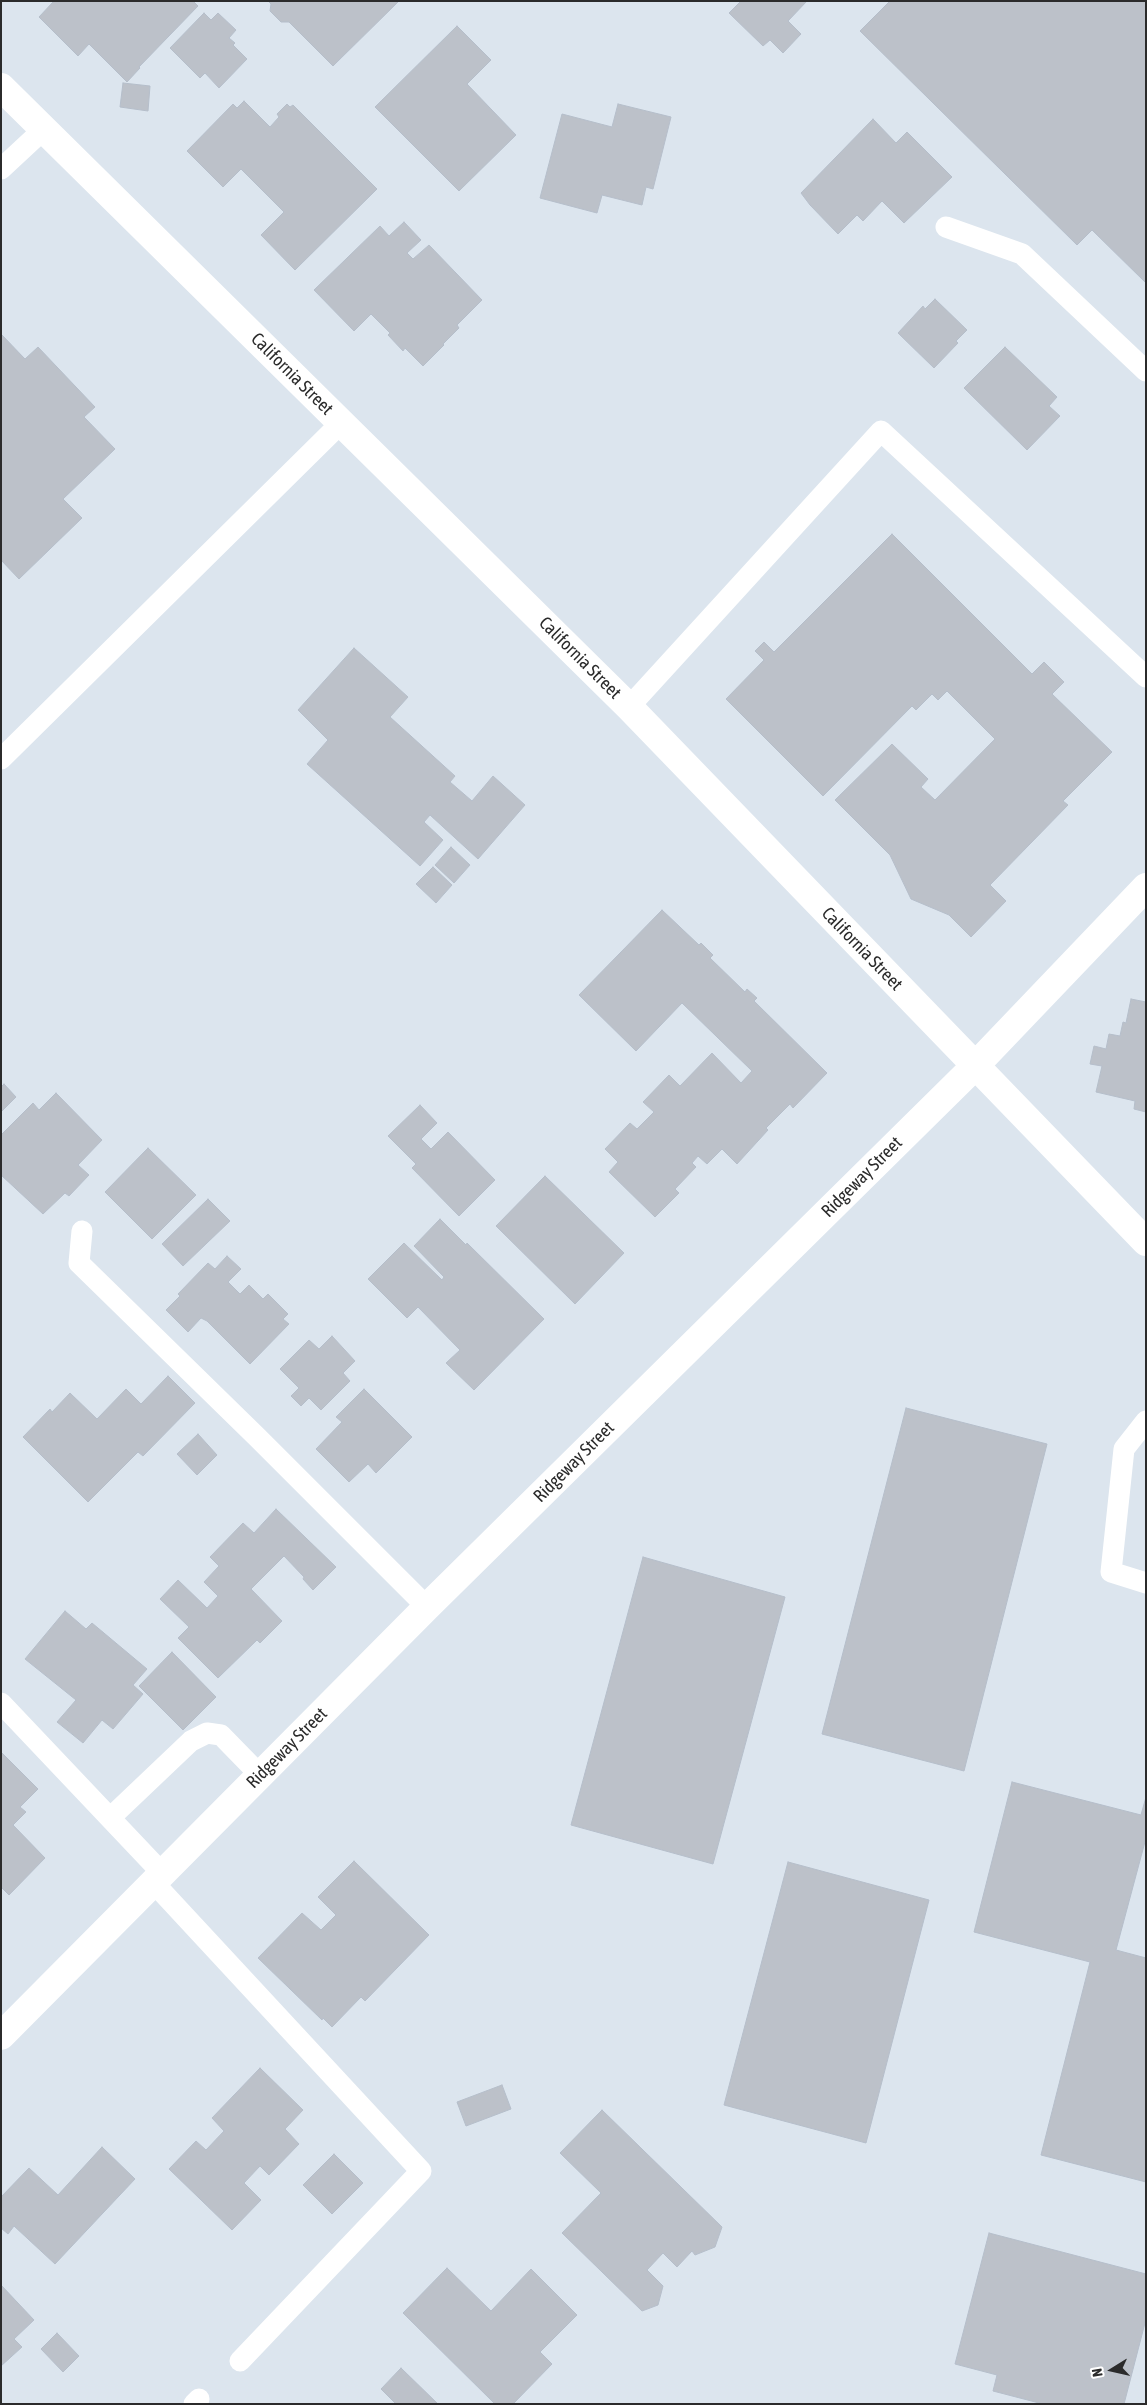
<!DOCTYPE html>
<html>
<head>
<meta charset="utf-8">
<style>
	body { margin:0 }
	#map { position:relative; width:1147px; height:2405px; overflow:hidden; background:#dce5ee; font-family:"Asap Condensed",sans-serif }
	canvas { display:block }
	.frame { position:absolute; inset:0; border:2px solid #2b2b2b; pointer-events:none }
	.north { position:absolute; left:1087px; top:2345px; width:50px; height:50px; -webkit-text-stroke:4px #fff; paint-order:stroke; rotate:260deg; font-size:14px; font-weight:700; line-height:20px; text-align:center; color:#2b2b2b }
	.north::after { content:''; display:block; margin:auto; width:18px; height:22px; background:#2b2b2b; clip-path:polygon(50% 0,100% 100%,50% 72%,0 100%) }
</style>
</head>
<body>
<div id="map">
<canvas width="1147" height="2405"></canvas>
<div class="frame"></div>
<div class="north">N</div>
</div>
<script>
const c = document.querySelector('canvas').getContext('2d');
c.lineJoin = 'round';
function fill(path, color) {
  c.fillStyle = color;
  c.fill(path, 'evenodd');
}
function poly(rows) {
  const path = new Path2D();
  for (const r of rows) {
    path.moveTo(r[0], r[1]);
    for (let i = 2; i < r.length; i += 2) path.lineTo(r[i], r[i + 1]);
  }
  return path;
}
function trace(path, color, width, dash) {
  c.strokeStyle = color;
  c.lineWidth = width;
  c.lineCap = dash ? 'butt' : 'round';
  c.setLineDash(dash || []);
  c.stroke(path);
}
function write(font, color, halo, rows, align = 'center') {
  c.font = font + ' "Asap Condensed",sans-serif';
  c.lineWidth = 4;
  c.setLineDash([]);
  c.textBaseline = 'middle';
  c.strokeStyle = halo;
  c.fillStyle = color;
  for (const [text, x, y, turn = 0] of rows) {
    c.save();
    c.translate(x, y);
    c.rotate((+turn || 0) * Math.PI / 180);
    c.textAlign = isNaN(turn) ? turn : align;
    if (halo) c.strokeText(text, 0, 0);
    c.fillText(text, 0, 0);
    c.restore();
  }
}
const building = poly([
	[54,1,193,1,198,6,139,67,140,68,127,82,89,44,78,56,39,17,54,1],
	[268,1,397,1,398,2,333,66,289,22,281,22,270,11,271,4,268,1],
	[741,1,807,1,788,21,801,34,783,53,770,40,763,46,729,13,741,1],
	[890,1,1146,1,1146,283,1092,230,1077,245,860,31,890,1],
	[204,13,211,20,218,13,236,30,229,38,235,43,233,45,247,59,219,88,205,73,200,78,170,48,204,13],
	[457,26,491,60,467,84,516,135,459,191,375,107,457,26],
	[123,83,150,86,148,111,120,107,123,83],
	[244,101,270,127,279,117,277,114,287,104,290,107,293,105,377,189,295,270,261,235,284,212,241,169,223,187,187,151,233,104,237,108,244,101],
	[618,104,671,117,653,189,646,187,642,205,602,195,597,213,540,198,562,114,612,127,618,104],
	[873,119,896,143,907,132,952,177,904,223,882,201,863,221,857,215,838,234,810,205,801,193,873,119],
	[404,222,421,240,407,253,413,259,429,245,482,300,457,325,459,328,443,344,444,345,423,366,405,348,403,351,388,335,390,333,371,314,354,331,314,290,380,226,389,236,404,222],
	[935,299,967,330,956,341,958,343,934,368,898,333,923,306,925,309,935,299],
	[1,334,25,359,38,347,95,407,84,417,115,449,63,499,82,518,19,579,1,560,1,334],
	[1005,347,1057,397,1049,406,1060,416,1027,450,964,388,1005,347],
	[892,534,1032,674,1044,662,1064,682,1052,694,1112,752,1063,801,1068,805,990,885,1006,901,971,937,949,915,911,899,890,855,835,800,892,744,928,779,921,787,935,800,995,739,947,691,938,700,932,694,916,710,912,706,823,796,726,699,764,660,755,651,764,642,774,652,892,534],
	[354,648,408,697,390,717,455,776,450,782,472,801,493,776,525,805,478,859,430,815,424,822,443,840,420,866,307,764,328,740,298,710,354,648],
	[451,847,470,865,454,883,435,865,451,847],
	[433,867,452,885,436,903,416,884,433,867],
	[662,910,699,945,701,943,713,955,710,958,745,992,747,989,757,998,754,1001,827,1073,793,1108,790,1104,766,1128,768,1130,737,1164,722,1149,707,1164,698,1156,692,1163,696,1167,675,1189,679,1193,655,1217,609,1172,618,1162,605,1149,630,1123,637,1129,654,1112,643,1102,669,1075,680,1086,712,1053,741,1083,752,1071,682,1003,636,1051,579,995,662,910],
	[1131,999,1146,1002,1146,1112,1134,1109,1135,1101,1096,1092,1102,1066,1090,1064,1094,1046,1106,1049,1109,1034,1120,1036,1123,1022,1126,1023,1131,999],
	[4,1084,16,1097,1,1112,1,1087,4,1084],
	[56,1093,102,1140,78,1165,89,1175,69,1196,65,1193,43,1214,1,1175,1,1135,33,1103,39,1110,56,1093],
	[420,1105,437,1123,421,1139,431,1149,448,1132,495,1180,459,1216,412,1168,416,1164,388,1136,420,1105],
	[148,1148,196,1195,152,1239,105,1192,148,1148],
	[545,1176,624,1253,575,1304,496,1226,545,1176],
	[208,1199,230,1221,183,1266,162,1244,208,1199],
	[440,1219,466,1245,467,1243,544,1319,474,1390,446,1363,460,1350,418,1307,407,1318,368,1279,404,1243,442,1280,444,1277,414,1246,440,1219],
	[227,1256,241,1269,228,1282,240,1294,249,1285,263,1299,268,1294,288,1314,283,1319,289,1324,250,1364,207,1321,201,1318,188,1332,166,1310,180,1296,178,1294,208,1263,215,1269,227,1256],
	[332,1336,355,1361,343,1373,350,1381,321,1410,309,1398,301,1406,291,1396,299,1388,280,1369,309,1340,319,1349,332,1336],
	[168,1376,195,1403,143,1456,138,1452,88,1502,23,1437,50,1409,52,1412,70,1393,97,1419,126,1389,141,1404,168,1376],
	[364,1389,412,1437,376,1473,368,1464,349,1482,316,1449,342,1422,336,1417,364,1389],
	[906,1408,1047,1444,964,1771,822,1734,906,1408],
	[198,1434,217,1455,197,1475,177,1454,198,1434],
	[276,1509,336,1567,313,1590,303,1579,304,1577,284,1556,251,1589,282,1621,260,1643,257,1640,218,1678,178,1638,189,1627,160,1599,178,1580,207,1608,218,1596,204,1582,219,1566,210,1557,243,1523,254,1533,276,1509],
	[643,1557,785,1597,713,1864,571,1825,643,1557],
	[65,1611,86,1629,92,1623,147,1669,133,1685,143,1694,113,1729,102,1720,83,1743,57,1722,76,1700,25,1659,65,1611],
	[172,1652,216,1697,183,1730,139,1686,172,1652],
	[1,1752,38,1789,20,1807,26,1812,13,1825,45,1858,9,1895,1,1887,1,1752],
	[1012,1782,1141,1815,1146,1797,1146,1838,1116,1950,1146,1958,1146,2182,1041,2155,1090,1962,974,1932,1012,1782],
	[354,1861,429,1935,365,2001,361,1997,332,2027,323,2018,322,2020,258,1958,302,1913,321,1930,336,1915,318,1897,354,1861],
	[788,1862,929,1900,866,2143,724,2105,788,1862],
	[260,2068,303,2110,285,2129,299,2144,269,2175,260,2166,244,2183,261,2200,232,2230,169,2169,196,2141,206,2150,224,2131,212,2118,260,2068],
	[502,2085,511,2109,466,2126,457,2102,502,2085],
	[602,2110,722,2227,715,2247,695,2255,692,2251,677,2267,663,2253,647,2270,663,2286,658,2305,642,2311,562,2233,601,2193,560,2153,602,2110],
	[102,2147,135,2179,55,2264,14,2226,8,2234,1,2228,1,2197,29,2168,58,2195,102,2147],
	[334,2154,363,2183,332,2214,303,2185,334,2154],
	[989,2233,1146,2274,1146,2319,1124,2404,1043,2404,993,2391,997,2375,955,2364,989,2233],
	[447,2268,491,2311,531,2269,577,2315,540,2352,552,2364,513,2404,495,2404,403,2313,447,2268],
	[1,2285,34,2320,14,2339,22,2347,1,2366,1,2285],
	[57,2333,79,2356,63,2372,41,2349,57,2333],
	[401,2368,438,2404,396,2404,381,2389,401,2368]
]);
const lane = poly([
	[1,169,44,129],
	[946,227,1022,254,1146,371],
	[629,707,881,431,1146,677],
	[1,759,341,423],
	[82,1231,79,1263,258,1438,427,1607],
	[1146,1421,1124,1449,1111,1572,1146,1583],
	[1,1703,162,1873],
	[110,1818,191,1741,207,1733,221,1735,260,1775],
	[153,1882,421,2171,240,2361],
	[194,2404,199,2399]
]);
const secondary = poly([
	[1,87,629,707,1146,1242],
	[1,2036,427,1607,974,1067,1146,887]
]);
const streetNames = [
	["California Street",292,374,45],
	["California Street",580,658,45],
	["California Street",862,949,46],
	["Ridgeway Street",862,1177,-45],
	["Ridgeway Street",574,1462,-45],
	["Ridgeway Street",287,1748,-45]
];
fill(building, '#bcc1c9');
trace(building, '#b5beca', 1);
trace(lane, '#fff', 21);
trace(secondary, '#fff', 28);
write('18px', '#2b2b2b', '#fff', streetNames);
</script>
</body>
</html>
